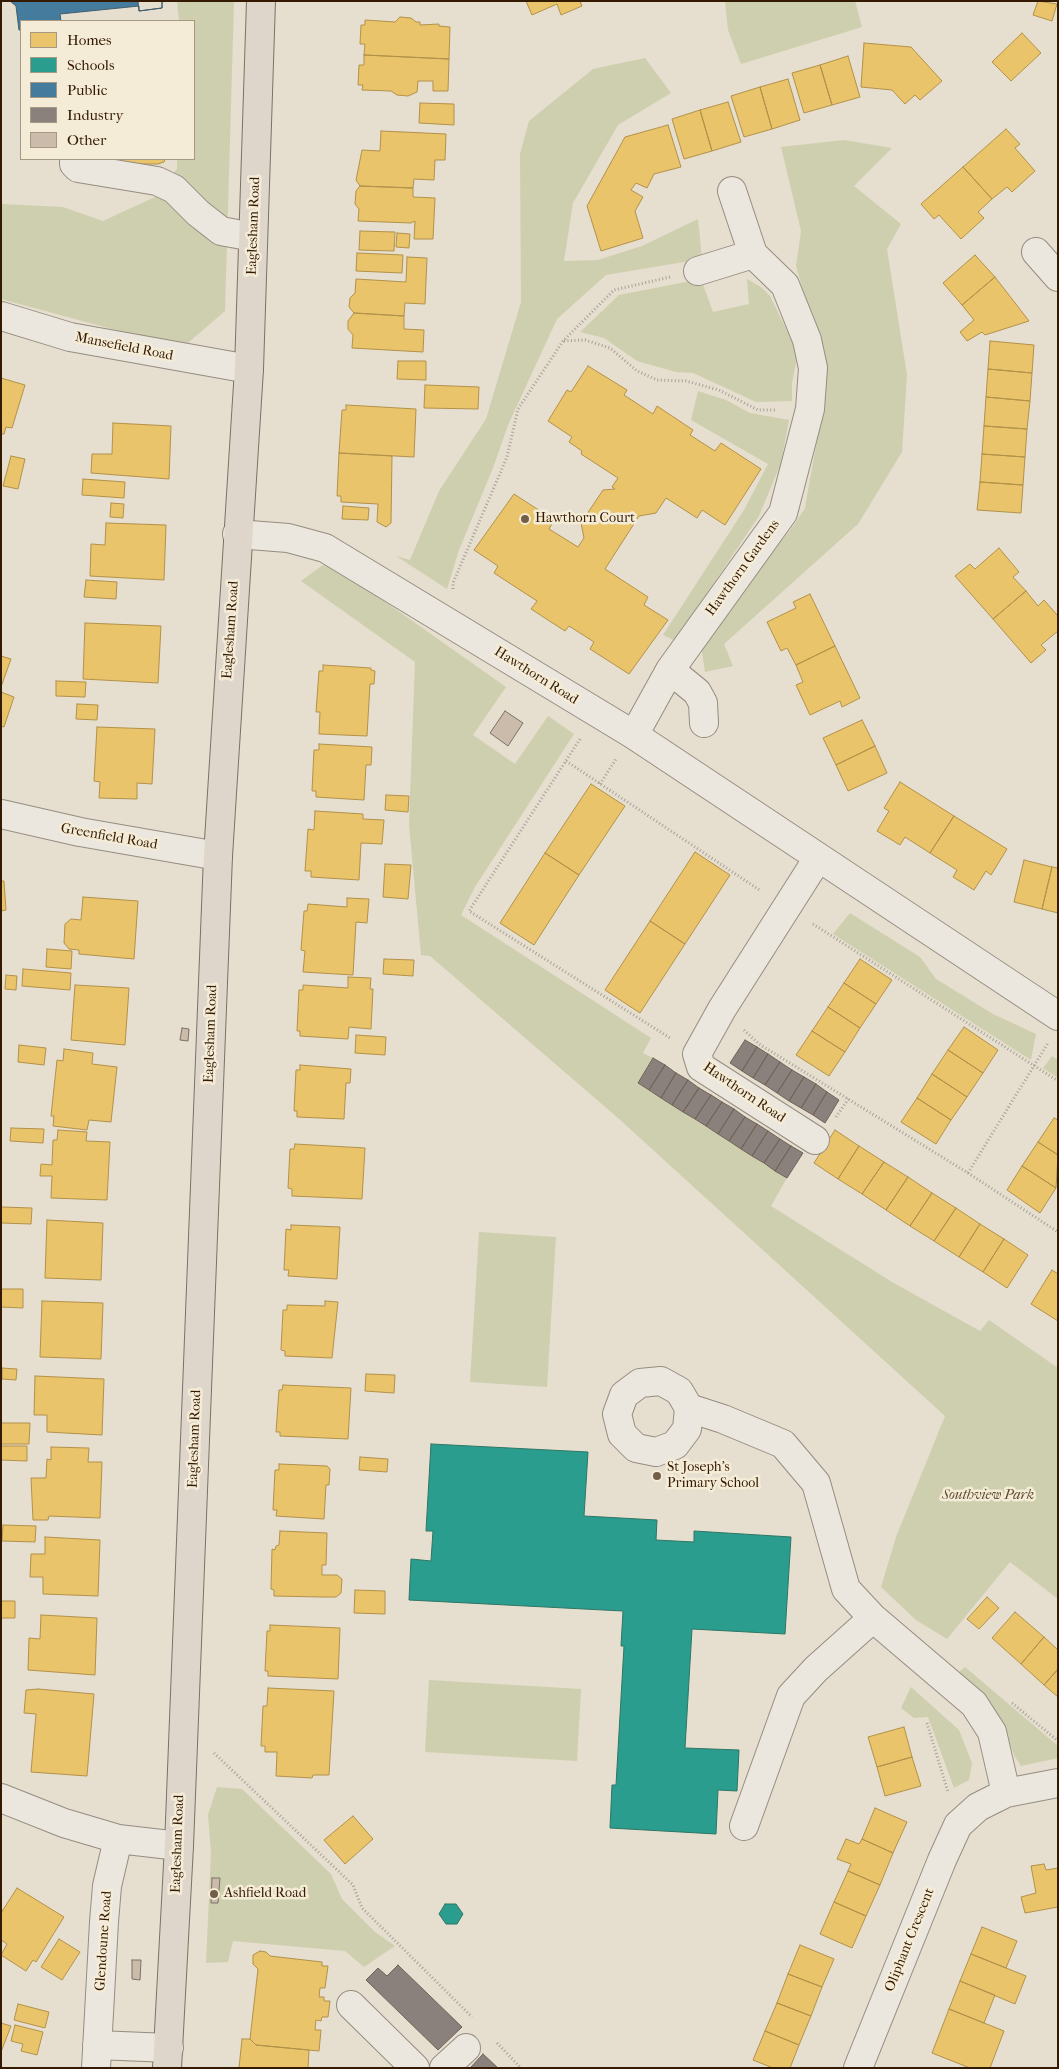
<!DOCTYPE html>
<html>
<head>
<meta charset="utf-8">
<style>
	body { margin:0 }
	#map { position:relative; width:1059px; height:2069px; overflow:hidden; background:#e6dece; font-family:"IM FELL French Canon",serif }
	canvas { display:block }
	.frame { position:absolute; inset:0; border:2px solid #331a00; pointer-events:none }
	.legend { position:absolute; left:20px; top:20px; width:175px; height:140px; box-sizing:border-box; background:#f5ecd8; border:1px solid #a79882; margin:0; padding:6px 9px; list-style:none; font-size:15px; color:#331a00 }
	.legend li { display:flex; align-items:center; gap:10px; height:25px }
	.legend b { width:25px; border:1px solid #a79882 }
</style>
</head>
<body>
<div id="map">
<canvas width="1059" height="2069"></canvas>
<div class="frame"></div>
<ul class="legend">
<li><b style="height:14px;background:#e9c46a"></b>Homes</li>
<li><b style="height:14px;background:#2a9d8f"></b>Schools</li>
<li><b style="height:14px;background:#457b9d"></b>Public</li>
<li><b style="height:14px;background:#8a817c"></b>Industry</li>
<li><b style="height:14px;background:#cabbab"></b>Other</li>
</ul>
</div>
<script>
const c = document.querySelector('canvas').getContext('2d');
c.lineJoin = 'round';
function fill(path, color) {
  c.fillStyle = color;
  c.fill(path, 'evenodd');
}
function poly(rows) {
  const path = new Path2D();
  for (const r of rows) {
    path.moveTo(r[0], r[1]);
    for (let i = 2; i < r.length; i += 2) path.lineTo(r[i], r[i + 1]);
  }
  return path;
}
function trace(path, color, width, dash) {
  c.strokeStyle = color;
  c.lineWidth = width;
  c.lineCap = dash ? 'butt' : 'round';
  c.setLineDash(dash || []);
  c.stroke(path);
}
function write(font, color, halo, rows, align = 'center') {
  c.font = font + ' "IM FELL French Canon",serif';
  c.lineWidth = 5;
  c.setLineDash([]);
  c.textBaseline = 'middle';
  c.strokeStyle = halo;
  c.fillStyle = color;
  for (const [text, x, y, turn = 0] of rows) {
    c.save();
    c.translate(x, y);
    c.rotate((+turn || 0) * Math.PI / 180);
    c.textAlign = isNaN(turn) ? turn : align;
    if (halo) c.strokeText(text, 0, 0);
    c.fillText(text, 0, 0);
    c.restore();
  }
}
const green = poly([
	[177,1,234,1,225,311,182,348,1,299,1,204,63,207,103,221,155,197,177,169,177,159,194,159,194,21,179,21],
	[725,1,855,1,862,27,741,64,728,30],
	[645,58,671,93,618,125,573,203,564,261,598,260,642,246,698,219,702,259,606,275,557,319,508,425,493,468,459,550,447,589,396,556,410,560,439,491,486,419,521,302,520,154,529,121,593,69],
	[844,140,892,148,854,186,901,224,887,249,907,375,902,452,858,524,724,644,733,666,705,672,701,645,794,525,805,508,826,389,814,329,796,266,801,231,781,147],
	[701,279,713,312,749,304,747,279,761,287,770,296,798,353,792,383,792,401,756,402,693,373,676,372,637,361,604,338,580,332,619,295],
	[698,391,726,400,750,413,789,420,781,463,759,516,675,641,663,635,744,510,768,464,691,420],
	[323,565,340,570,506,687,473,735,515,764,548,716,574,734,475,887,461,915,651,1038,643,1053,653,1058,638,1083,787,1178,771,1206,892,1282,980,1331,989,1320,1058,1368,1058,1599,1010,1562,947,1639,916,1620,881,1587,896,1537,945,1416,618,1118,430,956,421,955,409,824,415,662,301,581],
	[850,913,920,957,936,979,993,1014,1036,1034,1031,1060,833,934],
	[1052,1056,1058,1060,1058,1078,1043,1068],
	[479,1232,556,1237,547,1387,470,1382],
	[965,1667,1058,1746,1058,1758,1021,1766,1014,1755,1000,1718,976,1687,959,1672],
	[429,1680,581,1689,577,1761,425,1752],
	[911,1687,959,1730,972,1763,969,1780,954,1788,928,1717,914,1718,901,1708],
	[217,1787,242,1789,331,1874,342,1899,375,1932,395,1946,364,1967,345,1951,233,1941,228,1962,206,1963,211,1853,208,1815]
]);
const homes = poly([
	[526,1,580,1,582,6,561,15,557,4,532,15,526,1],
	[1038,1,1057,4,1052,21,1033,15,1038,1],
	[400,17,411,18,416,22,420,22,420,25,439,24,439,26,450,27,449,59,364,55,365,44,360,44,361,25,365,25,365,20,395,22,400,17],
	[1022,33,1041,53,1011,81,992,62,1022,33],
	[864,43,911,47,942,81,920,100,915,95,905,104,892,90,861,87,864,43],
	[364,55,449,59,448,91,433,91,433,81,418,81,417,92,408,96,397,95,391,91,362,90,363,85,358,85,359,65,364,65,364,55],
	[848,56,860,97,832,105,820,65,848,56],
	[820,65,832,105,804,113,792,73,820,65],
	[788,79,800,120,772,129,760,87,788,79],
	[760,87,772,129,744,137,731,96,760,87],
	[728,102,741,142,712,151,700,110,728,102],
	[420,103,454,104,454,125,419,123,420,103],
	[700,110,712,151,684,159,672,119,700,110],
	[668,125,681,167,654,174,647,188,636,183,631,190,643,197,635,211,643,238,601,251,587,206,625,137,668,125],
	[1006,129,1020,144,1015,148,1035,171,1012,192,1007,187,992,199,963,167,1006,129],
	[381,131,446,134,445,160,435,160,434,180,414,179,413,188,360,186,356,180,362,150,380,151,381,131],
	[110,159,165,159,164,162,158,164,110,164,110,159],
	[963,167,992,199,978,212,984,218,961,239,939,215,934,219,921,204,963,167],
	[360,186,413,188,413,197,435,198,433,239,414,239,415,221,411,223,358,221,359,209,355,204,356,191,360,186],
	[360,231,395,232,394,251,359,250,360,231],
	[397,233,410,234,409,248,396,247,397,233],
	[357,253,403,255,402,273,356,271,357,253],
	[975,255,995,277,962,305,943,283,975,255],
	[407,257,427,258,425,304,405,303,404,316,354,313,349,307,350,298,355,293,356,279,406,282,407,257],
	[995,277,1029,321,985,335,982,332,967,341,960,332,974,320,962,305,995,277],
	[354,313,404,316,404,329,424,330,423,352,352,348,353,335,348,329,348,321,354,313],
	[990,341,1034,345,1032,373,988,369,990,341],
	[398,361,426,361,426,380,397,379,398,361],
	[588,366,627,390,624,395,653,414,657,406,693,430,690,435,715,451,721,443,761,469,725,525,702,510,697,518,666,498,656,513,639,516,605,569,648,597,644,605,668,620,629,674,590,649,594,642,569,626,565,631,531,609,537,601,494,573,498,566,474,550,514,494,554,520,549,529,578,547,584,538,581,523,603,490,615,489,612,487,618,478,581,454,582,451,569,442,572,437,548,421,567,390,571,392,588,366],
	[988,369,1032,373,1030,401,986,397,988,369],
	[1,378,25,385,12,428,6,427,4,434,1,434,1,378],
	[425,385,479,387,478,409,424,408,425,385],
	[986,397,1030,401,1027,429,984,426,986,397],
	[346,405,416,409,414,457,339,453,342,410,346,410,346,405],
	[113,423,171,426,169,479,91,473,92,454,112,454,113,423],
	[984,426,1027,429,1025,457,982,454,984,426],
	[339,453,392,456,391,523,386,527,377,522,378,504,341,502,341,496,337,496,339,453],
	[982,454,1025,457,1023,485,980,482,982,454],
	[11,456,25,459,18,489,3,486,11,456],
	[83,479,125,482,124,498,82,495,83,479],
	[980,482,1023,485,1021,513,977,510,980,482],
	[111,503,124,504,123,518,110,517,111,503],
	[343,506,369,508,368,520,342,519,343,506],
	[106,523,166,525,164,580,90,576,91,544,105,545,106,523],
	[999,548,1019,572,1013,577,1026,591,993,619,955,576,970,564,975,569,999,548],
	[86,580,117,582,116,599,84,597,86,580],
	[1026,591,1038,606,1044,600,1058,616,1058,631,1041,645,1046,650,1031,663,993,619,1026,591],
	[810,594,835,646,796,665,787,648,781,651,767,622,796,608,793,602,810,594],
	[85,623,161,626,158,683,83,679,85,623],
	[835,646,860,698,842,707,840,701,810,715,796,685,803,682,796,665,835,646],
	[1,656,11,659,1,687,1,656],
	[323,665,371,668,371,670,375,671,374,684,370,684,367,736,319,734,320,712,316,712,319,671,323,671,323,665],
	[56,681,86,682,85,697,56,696,56,681],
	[1,692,14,697,4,727,1,726,1,692],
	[77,704,98,705,97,720,76,719,77,704],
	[862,720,875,746,836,765,823,738,862,720],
	[97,727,155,729,152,784,137,783,137,799,99,798,100,782,94,781,97,727],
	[319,744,372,747,371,765,366,765,364,800,316,797,316,791,312,791,314,750,319,750,319,744],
	[875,746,887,773,848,791,836,765,875,746],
	[900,782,954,816,930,853,905,837,900,845,877,831,889,811,884,808,900,782],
	[591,784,625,806,579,875,545,853,591,784],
	[386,795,409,796,408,812,385,810,386,795],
	[315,811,363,814,363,819,384,820,382,844,361,843,359,880,311,877,311,871,305,871,308,829,314,830,315,811],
	[954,816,1007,849,991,875,986,871,974,890,953,877,957,870,930,853,954,816],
	[695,852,730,875,685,944,650,921,695,852],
	[545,853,579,875,534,945,500,923,545,853],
	[1024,860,1052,867,1042,909,1014,902,1024,860],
	[385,864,411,865,408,899,383,897,385,864],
	[1052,867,1058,868,1058,913,1042,909,1052,867],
	[1,881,4,881,6,910,1,911,1,881],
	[83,897,138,901,134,959,79,954,79,950,69,949,64,943,65,924,71,919,81,920,83,897],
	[347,898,369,899,367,923,356,922,353,975,303,972,305,951,301,950,304,911,307,911,308,904,347,907,347,898],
	[650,921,685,944,640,1013,605,990,650,921],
	[47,949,72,951,71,969,46,967,47,949],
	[384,959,414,960,413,976,383,974,384,959],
	[860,959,892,980,876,1004,844,983,860,959],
	[23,969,71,973,70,990,22,986,23,969],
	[6,975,17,976,16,990,5,989,6,975],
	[348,977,371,978,370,989,373,989,371,1029,349,1027,348,1039,300,1036,300,1031,297,1031,299,990,303,990,303,985,348,988,348,977],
	[844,983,876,1004,860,1028,828,1007,844,983],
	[75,985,129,988,125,1045,71,1040,75,985],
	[828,1007,860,1028,845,1052,812,1031,828,1007],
	[964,1027,998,1050,983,1073,948,1050,964,1027],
	[812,1031,845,1052,829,1076,796,1055,812,1031],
	[356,1035,386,1037,385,1055,355,1053,356,1035],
	[19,1045,46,1048,44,1065,18,1062,19,1045],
	[64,1049,93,1053,92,1064,117,1067,111,1122,89,1120,87,1130,53,1126,54,1116,51,1116,57,1060,63,1061,64,1049],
	[948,1050,983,1073,967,1097,932,1074,948,1050],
	[300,1065,351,1069,350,1083,346,1083,344,1119,297,1117,297,1111,294,1111,296,1070,300,1070,300,1065],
	[932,1074,967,1097,951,1120,917,1098,932,1074],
	[917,1098,951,1120,936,1144,901,1122,917,1098],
	[1054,1118,1058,1120,1058,1155,1038,1142,1054,1118],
	[11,1128,44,1129,43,1143,10,1141,11,1128],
	[58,1130,87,1132,86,1141,110,1142,107,1200,51,1198,52,1176,40,1176,41,1164,52,1165,53,1140,57,1140,58,1130],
	[835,1130,859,1146,838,1179,814,1163,835,1130],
	[1038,1142,1058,1155,1056,1188,1022,1166,1038,1142],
	[295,1144,365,1148,362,1199,292,1196,292,1189,288,1188,290,1149,294,1149,295,1144],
	[859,1146,884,1162,862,1194,838,1179,859,1146],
	[884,1162,908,1177,886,1210,862,1194,884,1162],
	[1022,1166,1056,1188,1040,1213,1007,1190,1022,1166],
	[908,1177,932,1193,910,1226,886,1210,908,1177],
	[932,1193,956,1208,934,1241,910,1226,932,1193],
	[1,1207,32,1208,31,1224,1,1223,1,1207],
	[956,1208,980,1224,959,1257,934,1241,956,1208],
	[47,1220,103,1223,101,1280,45,1278,47,1220],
	[980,1224,1004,1239,983,1272,959,1257,980,1224],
	[291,1225,340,1227,337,1279,288,1276,289,1270,284,1270,286,1229,291,1230,291,1225],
	[1004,1239,1028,1255,1007,1288,983,1272,1004,1239],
	[1052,1270,1058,1274,1058,1321,1031,1304,1052,1270],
	[1,1289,23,1289,23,1308,1,1307,1,1289],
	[42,1301,103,1303,101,1359,40,1357,42,1301],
	[325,1301,338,1302,332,1358,285,1356,285,1351,281,1350,283,1310,287,1310,287,1305,325,1306,325,1301],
	[2,1368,17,1369,16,1380,2,1379,2,1368],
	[366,1374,395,1375,394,1393,365,1391,366,1374],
	[35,1376,104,1379,102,1435,47,1432,47,1415,34,1415,35,1376],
	[283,1385,351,1388,348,1439,280,1436,280,1432,276,1432,279,1390,282,1390,283,1385],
	[1,1423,30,1423,29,1444,1,1444,1,1423],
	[1,1446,27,1446,27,1461,1,1460,1,1446],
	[51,1447,89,1448,88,1462,102,1462,100,1518,49,1516,48,1520,33,1520,31,1478,46,1478,47,1459,51,1460,51,1447],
	[360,1457,388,1459,387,1472,359,1470,360,1457],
	[279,1464,327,1466,330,1469,329,1485,326,1485,324,1519,276,1516,277,1510,273,1510,275,1470,279,1470,279,1464],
	[3,1525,36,1526,35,1542,2,1541,3,1525],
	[280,1531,327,1533,326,1565,322,1565,322,1575,337,1575,342,1579,341,1593,336,1597,321,1597,274,1596,274,1590,271,1589,272,1549,275,1550,276,1546,279,1545,280,1531],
	[45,1537,100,1540,98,1596,43,1594,43,1577,30,1577,31,1554,45,1554,45,1537],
	[355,1590,385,1591,385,1614,354,1613,355,1590],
	[987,1597,999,1608,979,1629,967,1619,987,1597],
	[1,1601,15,1601,15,1618,1,1618,1,1601],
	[1015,1612,1044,1637,1021,1664,992,1638,1015,1612],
	[41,1615,97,1618,95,1675,28,1670,29,1638,40,1639,41,1615],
	[270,1625,340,1628,338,1679,268,1676,268,1671,265,1671,267,1631,270,1631,270,1625],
	[1044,1637,1058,1650,1058,1669,1044,1685,1021,1664,1044,1637],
	[1058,1669,1058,1697,1044,1685,1058,1669],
	[268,1688,334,1691,329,1775,313,1775,312,1778,276,1776,277,1752,265,1752,265,1746,261,1746,263,1706,267,1706,268,1688],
	[38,1689,94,1694,87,1776,31,1772,36,1714,24,1713,26,1690,38,1689],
	[904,1727,912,1757,877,1767,868,1737,904,1727],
	[912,1757,921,1786,885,1796,877,1767,912,1757],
	[875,1808,907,1822,893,1853,862,1839,875,1808],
	[353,1816,373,1839,345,1864,324,1840,353,1816],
	[846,1839,859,1844,862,1839,893,1853,880,1885,848,1871,851,1864,837,1859,846,1839],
	[1044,1864,1046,1870,1058,1868,1058,1907,1025,1913,1021,1897,1036,1893,1031,1866,1044,1864],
	[848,1871,880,1885,866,1916,834,1902,848,1871],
	[17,1888,64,1917,36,1962,33,1960,26,1971,1,1955,7,1944,1,1940,1,1913,17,1888],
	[834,1902,866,1916,852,1948,820,1934,834,1902],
	[982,1927,1017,1941,1006,1968,971,1954,982,1927],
	[59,1939,80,1952,62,1980,41,1967,59,1939],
	[800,1945,834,1959,822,1987,788,1974,800,1945],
	[260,1951,266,1952,270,1956,322,1962,322,1966,328,1966,325,1988,320,1988,319,1997,324,1997,324,2001,330,2001,328,2017,322,2017,321,2021,316,2020,315,2030,321,2030,319,2051,256,2045,250,2039,258,1969,253,1964,253,1955,260,1951],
	[971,1954,1026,1976,1015,2004,960,1981,971,1954],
	[788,1974,822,1987,811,2016,777,2003,788,1974],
	[960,1981,995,1995,984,2023,949,2009,960,1981],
	[777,2003,811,2016,799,2045,765,2031,777,2003],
	[18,2004,49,2012,45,2028,14,2020,18,2004],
	[949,2009,1004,2031,990,2068,970,2068,932,2053,949,2009],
	[1,2023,11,2026,1,2052,1,2023],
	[15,2025,43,2032,37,2055,21,2051,23,2044,11,2041,15,2025],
	[765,2031,799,2045,790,2068,773,2068,753,2060,765,2031],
	[242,2039,250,2039,256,2045,309,2050,308,2068,239,2068,242,2039]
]);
const schools = poly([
	[431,1444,588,1452,584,1516,657,1520,656,1540,694,1542,694,1531,791,1537,785,1634,692,1629,685,1748,739,1750,737,1791,718,1790,716,1834,610,1828,612,1785,616,1785,624,1646,621,1646,623,1611,409,1600,411,1559,431,1561,433,1531,426,1531,431,1444],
	[445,1904,456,1904,463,1914,457,1924,446,1924,439,1914,445,1904]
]);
const public = poly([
	[10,1,162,1,162,8,139,11,139,6,60,14,61,21,21,21,21,30,19,30,16,6,10,1],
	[138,1,162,1,162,8,139,11,138,1]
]);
const industry = poly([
	[745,1040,757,1047,742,1071,730,1063,745,1040],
	[757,1047,768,1054,753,1078,742,1071,757,1047],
	[768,1054,780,1062,765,1085,753,1078,768,1054],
	[653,1058,665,1065,649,1090,638,1083,653,1058],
	[780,1062,792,1070,777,1093,765,1085,780,1062],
	[665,1065,676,1073,661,1098,649,1090,665,1065],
	[792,1070,804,1077,789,1101,777,1093,792,1070],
	[676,1073,688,1080,672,1105,661,1098,676,1073],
	[804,1077,816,1084,801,1108,789,1101,804,1077],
	[688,1080,699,1088,683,1112,672,1105,688,1080],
	[816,1084,827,1092,813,1115,801,1108,816,1084],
	[699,1088,711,1095,695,1119,683,1112,699,1088],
	[827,1092,839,1100,825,1123,813,1115,827,1092],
	[711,1095,722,1102,706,1126,695,1119,711,1095],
	[722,1102,734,1109,718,1134,706,1126,722,1102],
	[734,1109,745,1117,729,1141,718,1134,734,1109],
	[745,1117,757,1124,741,1149,729,1141,745,1117],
	[757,1124,768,1131,752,1156,741,1149,757,1124],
	[768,1131,780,1139,764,1163,752,1156,768,1131],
	[780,1139,791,1146,775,1171,764,1163,780,1139],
	[791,1146,803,1153,787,1178,775,1171,791,1146],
	[398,1965,462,2027,438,2050,366,1980,378,1968,387,1976,398,1965],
	[483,2054,498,2068,470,2068,483,2054]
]);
const building = poly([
	[505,711,523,723,508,746,490,733,505,711],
	[182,1028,189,1029,188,1041,180,1040,182,1028],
	[212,1878,220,1878,218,1903,211,1903,212,1878],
	[132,1960,141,1960,140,1980,132,1979,132,1960]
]);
const path = poly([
	[564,341,585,340,610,348,637,371,657,380,686,381,719,390,758,410,777,410],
	[453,589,453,583,507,457,518,409,563,341,614,290,670,277],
	[580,739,469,911,670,1038],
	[566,761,761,891],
	[600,784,616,759],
	[813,924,1058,1081],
	[744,1030,759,1044,968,1173,1058,1232],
	[836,1117,849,1098],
	[968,1173,1048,1043],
	[1012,1703,1058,1741],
	[927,1723,948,1792],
	[214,1753,353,1885,362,1908,472,2017],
	[497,2043,521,2068]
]);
const minor = poly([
	[74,159,74,164,78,168,157,181,174,189,198,213,221,231,253,237],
	[1036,252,1058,277],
	[698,271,753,254],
	[1,316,70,337,249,369],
	[237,534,288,538,325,548,634,735,1058,1016],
	[670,670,697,692,703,703,704,723],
	[634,735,670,670,783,513,810,409,813,368,807,340,785,285,753,254,732,191],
	[1,814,80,832,218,856],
	[815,1140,701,1067,697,1054,722,1009,818,858],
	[689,1408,687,1429,675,1445,656,1452,636,1448,622,1434,617,1414,624,1395,640,1383,661,1381,679,1391,689,1408,723,1419,783,1444,816,1483,846,1589,873,1618,974,1704,992,1732,1006,1793],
	[1,1798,64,1823,118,1839,179,1846],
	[744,1826,791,1696,816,1669,873,1618],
	[351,2005,415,2068],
	[97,2045,169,2048],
	[96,2068,104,1922,107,1886,118,1839],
	[444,2068,466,2048],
	[858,2068,942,1860,958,1825,978,1807,1006,1793,1058,1783]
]);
const major = poly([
	[167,2068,179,1846,218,856,249,369,261,1]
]);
const markers = [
	[525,519,5,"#725f48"],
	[657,1476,5,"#725f48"],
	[214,1894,5,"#725f48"]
];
const streetNames = [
	["Eaglesham Road",254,226,-88],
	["Mansefield Road",124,347,11],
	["Hawthorn Gardens",743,568,-54],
	["Eaglesham Road",231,630,-86],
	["Hawthorn Road",536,676,32],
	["Greenfield Road",109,837,10],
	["Eaglesham Road",211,1034,-88],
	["Hawthorn Road",744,1093,34],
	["Eaglesham Road",195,1439,-88],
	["Eaglesham Road",178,1844,-88],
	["Oliphant Crescent",910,1940,-68],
	["Glendoune Road",104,1941,-86]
];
const poiNames = [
	["Hawthorn Court",535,519],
	["St Joseph's",667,1468],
	["Primary School",667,1484],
	["Ashfield Road",224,1894]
];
const parkNames = [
	["Southview Park",988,1496]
];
fill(green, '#cecfae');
fill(homes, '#e9c46a');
trace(homes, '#b2914a', 1);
fill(schools, '#2a9d8f');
trace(schools, '#2d7664', 1);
fill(public, '#457b9d');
trace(public, '#405e6e', 1);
fill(industry, '#8a817c');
trace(industry, '#706257', 1);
fill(building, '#cabbab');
trace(building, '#7a7266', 1);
trace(minor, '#958d80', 30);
trace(major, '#7a7266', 30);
trace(path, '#a6a198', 3, [1, 2.5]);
trace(minor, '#ebe6de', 28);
trace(major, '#ded6ca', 28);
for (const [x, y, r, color] of markers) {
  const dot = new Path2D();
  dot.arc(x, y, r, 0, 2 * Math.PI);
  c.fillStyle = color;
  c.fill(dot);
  trace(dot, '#f5ecd8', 2);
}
write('14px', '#331a00', '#f5ecd8', streetNames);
write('14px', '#331a00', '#f5ecd8', poiNames, 'left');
write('italic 14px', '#5c4c2c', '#f5ecd8', parkNames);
</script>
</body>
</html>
